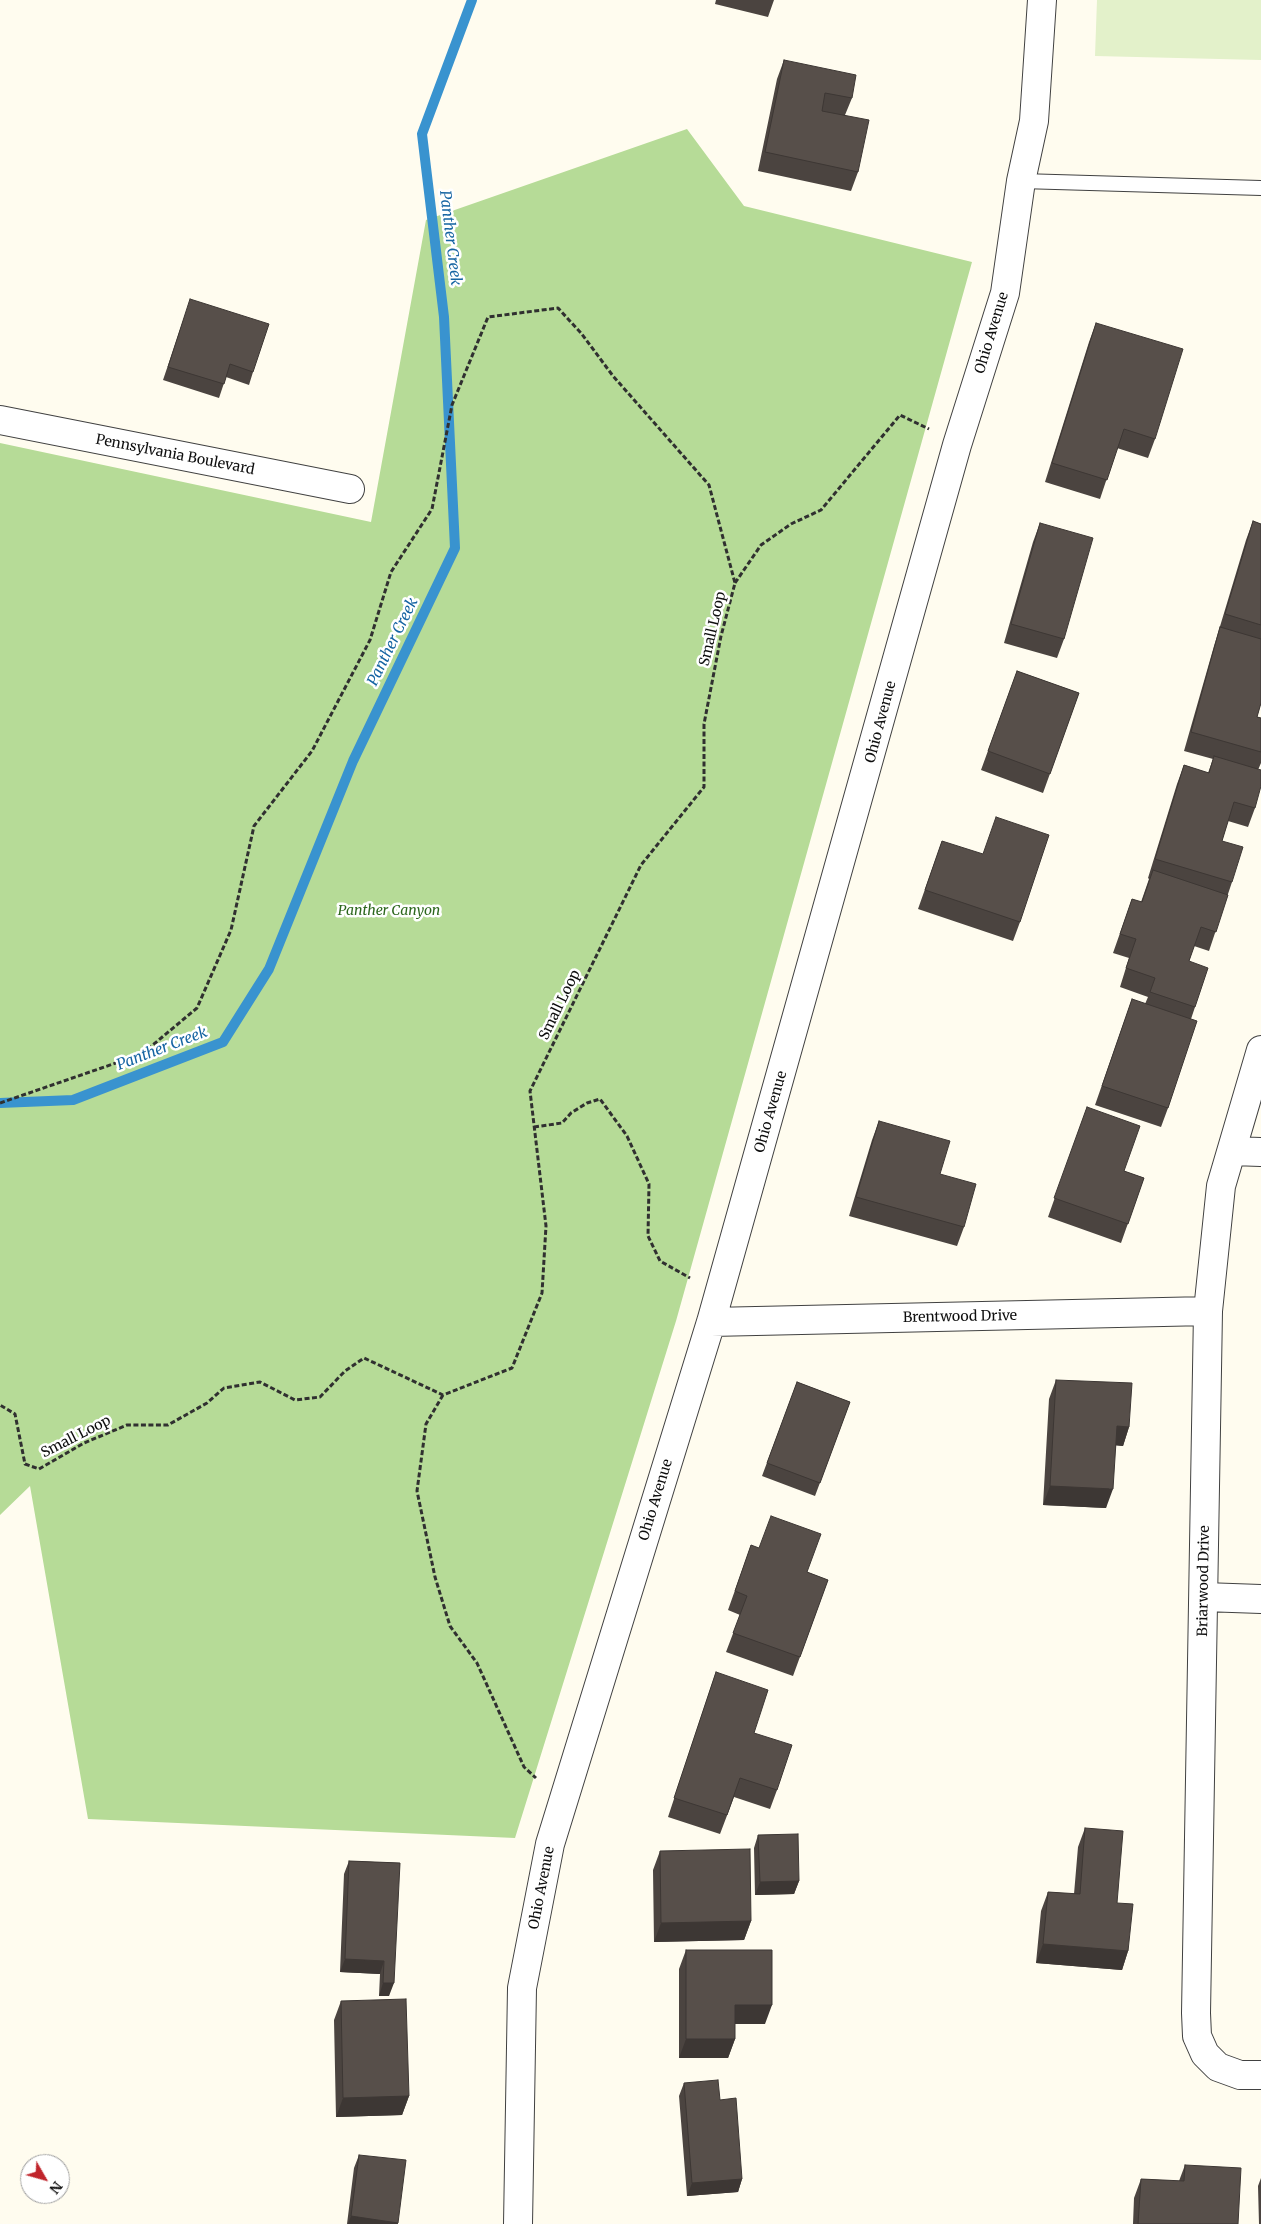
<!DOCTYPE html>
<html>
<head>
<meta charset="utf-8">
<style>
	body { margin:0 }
	#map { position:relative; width:1261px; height:2224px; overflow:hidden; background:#fffcef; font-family:Merriweather,serif }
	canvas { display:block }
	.north { position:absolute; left:20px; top:2154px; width:50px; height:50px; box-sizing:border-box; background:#fff; border:1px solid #9f9f9f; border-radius:50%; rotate:128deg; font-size:14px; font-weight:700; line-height:20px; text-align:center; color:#0e0e0e }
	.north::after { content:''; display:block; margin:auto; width:18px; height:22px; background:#c0242b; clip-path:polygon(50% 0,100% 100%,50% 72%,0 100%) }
</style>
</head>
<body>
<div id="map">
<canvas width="1261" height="2224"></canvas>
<div class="north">N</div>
</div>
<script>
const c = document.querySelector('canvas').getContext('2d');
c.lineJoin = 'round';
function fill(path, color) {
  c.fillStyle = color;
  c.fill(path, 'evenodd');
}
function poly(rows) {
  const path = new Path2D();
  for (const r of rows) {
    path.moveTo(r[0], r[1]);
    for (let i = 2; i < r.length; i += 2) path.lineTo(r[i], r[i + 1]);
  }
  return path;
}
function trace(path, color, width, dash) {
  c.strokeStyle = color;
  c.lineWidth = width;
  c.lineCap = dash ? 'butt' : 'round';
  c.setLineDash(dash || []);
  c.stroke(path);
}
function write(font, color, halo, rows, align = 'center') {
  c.font = font + ' Merriweather,serif';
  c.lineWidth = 5;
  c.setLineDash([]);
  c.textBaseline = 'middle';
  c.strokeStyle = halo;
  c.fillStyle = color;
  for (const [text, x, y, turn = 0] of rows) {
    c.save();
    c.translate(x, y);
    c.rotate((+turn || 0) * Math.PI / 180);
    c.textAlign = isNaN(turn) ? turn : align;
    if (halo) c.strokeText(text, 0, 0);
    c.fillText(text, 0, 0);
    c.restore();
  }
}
const forest = poly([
	[687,129,744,206,972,262,676,1321,515,1838,88,1819,30,1486,0,1515,0,443,371,522,426,220]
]);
const pitch = poly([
	[1097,0,1261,0,1261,60,1095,56]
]);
const stream = poly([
	[0,1103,73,1100,223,1042,269,969,353,761,455,548,444,317,422,134,472,0]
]);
const path = poly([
	[735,583,761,545,791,524,821,510,900,415,929,429],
	[0,1103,142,1054,197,1008,231,930,254,826,312,751,370,640,391,572,432,509,452,405,488,317,558,308,581,333,613,376,709,485,735,583,721,636,704,724,704,787,641,865,530,1091,546,1226,542,1293,512,1368,443,1395,364,1358,345,1371,320,1397,295,1400,260,1382,224,1388,207,1403,168,1425,127,1425,84,1443,39,1469,25,1464,15,1414,0,1405],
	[534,1127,562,1123,571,1113,587,1103,600,1099,627,1136,649,1184,648,1236,660,1261,690,1278],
	[443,1395,426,1424,417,1491,435,1577,450,1626,477,1663,524,1767,536,1778]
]);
const lane = poly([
	[1021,181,1261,188]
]);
const street = poly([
	[0,420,350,489],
	[1261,1050,1221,1186,1208,1311,1196,2013,1197,2036,1205,2054,1218,2067,1240,2075,1261,2075],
	[1232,1151,1261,1152],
	[711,1322,1208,1311],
	[1204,1597,1261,1599],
	[518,2224,522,1988,550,1844,711,1322,957,445,1005,293,1021,181,1034,121,1042,0]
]);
const wall = poly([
	[716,0,774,0,768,17,715,4],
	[784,60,852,98,845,115,858,172,851,191,758,171,777,79],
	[186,312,253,372,249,385,226,377,219,398,163,380],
	[1096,323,1155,439,1148,458,1117,448,1100,499,1045,482,1089,342],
	[1253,521,1261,524,1261,703,1257,717,1261,718,1261,763,1258,770,1255,808,1248,827,1228,821,1222,841,1232,882,1209,951,1194,946,1189,961,1195,1007,1191,1019,1168,1108,1161,1127,1095,1105,1132,999,1145,1004,1148,997,1120,987,1129,958,1113,953,1132,899,1141,902,1149,879,1148,878,1177,784,1184,765,1208,773,1213,759,1184,751,1214,646,1218,633,1246,540],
	[1040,523,1064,639,1057,658,1004,643,1033,542],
	[1017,671,1079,693,1043,793,981,770],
	[942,841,1020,922,1013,941,918,909],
	[1087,1107,1124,1171,1144,1178,1121,1243,1048,1217],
	[879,1121,940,1174,964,1227,957,1246,849,1216,872,1140],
	[1056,1380,1129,1427,1123,1446,1116,1445,1106,1508,1043,1505,1049,1399],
	[797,1382,850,1402,815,1496,762,1476],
	[751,1545,807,1572,828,1580,793,1676,726,1652,740,1615,728,1610],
	[716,1672,754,1733,777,1790,770,1809,734,1797,720,1834,668,1817],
	[1085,1828,1117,1903,1128,1951,1122,1970,1036,1963,1041,1911,1048,1892,1074,1894,1078,1847],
	[758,1835,799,1881,794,1894,755,1895,754,1848],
	[660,1851,751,1921,744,1940,654,1942,653,1870],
	[349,1861,400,1863,389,1996,379,1996,380,1974,340,1972,344,1874],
	[686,1950,765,2024,735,2024,735,2039,728,2058,679,2058,679,1969],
	[341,2001,409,2096,402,2115,336,2117,334,2020],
	[684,2083,720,2100,742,2179,738,2192,687,2196,679,2096],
	[359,2155,398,2224,347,2224,354,2168],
	[1185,2165,1238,2224,1133,2224,1134,2198,1141,2179,1179,2181],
	[1261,2178,1261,2224,1259,2224,1258,2186]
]);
const shadedWall = poly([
	[1117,1426,1129,1427,1123,1446,1110,1445],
	[1050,1486,1113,1489,1106,1508,1043,1505],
	[799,1881,794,1894,755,1895,760,1882],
	[751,1921,744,1940,654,1942,661,1923],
	[1043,1944,1128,1951,1122,1970,1036,1963],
	[345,1959,384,1961,380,1974,340,1972],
	[383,1983,394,1983,389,1996,379,1996],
	[735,2005,772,2005,765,2024,728,2024],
	[686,2039,735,2039,728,2058,679,2058],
	[409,2096,402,2115,336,2117,343,2098],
	[742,2179,738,2192,687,2196,692,2183],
	[351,2216,398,2223,398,2224,348,2224]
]);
const building = poly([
	[784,60,856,75,852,98,825,93,822,111,869,120,858,172,765,152,784,60],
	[190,299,269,324,253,372,230,364,224,384,168,367,190,299],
	[1096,323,1183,349,1155,439,1124,429,1107,480,1052,463,1096,323],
	[1253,521,1261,524,1261,625,1225,614,1253,521],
	[1040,523,1093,538,1064,639,1011,624,1040,523],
	[1220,627,1261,639,1261,703,1257,717,1261,718,1261,752,1191,732,1220,627],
	[1017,671,1079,693,1050,774,988,751,1017,671],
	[1214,756,1261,770,1261,786,1255,808,1234,802,1222,841,1243,847,1232,882,1155,859,1184,765,1209,773,1214,756],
	[996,817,1049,835,1020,922,925,890,942,841,983,854,996,817],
	[1153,870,1228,895,1216,932,1201,927,1189,961,1208,968,1195,1007,1150,992,1155,978,1126,968,1136,939,1120,934,1132,899,1142,902,1153,870],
	[1132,999,1197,1021,1168,1108,1102,1086,1132,999],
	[1087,1107,1140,1126,1124,1171,1144,1178,1128,1224,1054,1198,1087,1107],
	[879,1121,950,1141,940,1174,976,1184,964,1227,856,1197,879,1121],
	[1056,1380,1132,1383,1129,1427,1117,1426,1113,1489,1050,1486,1056,1380],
	[797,1382,850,1402,820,1483,767,1463,797,1382],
	[771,1516,821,1534,807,1572,828,1580,800,1657,733,1633,747,1596,735,1591,751,1545,759,1548,771,1516],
	[716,1672,768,1690,754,1733,792,1745,777,1790,740,1778,727,1815,674,1798,716,1672],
	[1085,1828,1123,1831,1117,1903,1133,1904,1128,1951,1043,1944,1048,1892,1080,1894,1085,1828],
	[798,1834,799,1881,760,1882,758,1835,798,1834],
	[750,1849,751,1921,661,1923,660,1851,750,1849],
	[349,1861,400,1863,394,1983,383,1983,384,1961,345,1959,349,1861],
	[686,1950,772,1950,772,2005,735,2005,735,2039,686,2039,686,1950],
	[406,1999,409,2096,343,2098,341,2001,406,1999],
	[718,2080,720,2100,736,2098,742,2179,692,2183,684,2083,718,2080],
	[359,2155,406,2160,398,2223,351,2216,359,2155],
	[1185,2165,1241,2168,1238,2224,1138,2224,1141,2179,1184,2181,1185,2165]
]);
const streetNames = [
	["Ohio Avenue",992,333,-73],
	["Pennsylvania Boulevard",175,455,11],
	["Small Loop",713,629,-77],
	["Ohio Avenue",881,722,-75],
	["Small Loop",560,1005,-64],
	["Ohio Avenue",771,1112,-74],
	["Brentwood Drive",960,1317,-1],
	["Small Loop",76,1437,-27],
	["Ohio Avenue",656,1500,-73],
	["Briarwood Drive",1204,1581,-89],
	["Ohio Avenue",542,1888,-79]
];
const parkNames = [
	["Panther Canyon",389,911]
];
const waterNames = [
	["Panther Creek",450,238,83],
	["Panther Creek",393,642,-64],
	["Panther Creek",162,1049,-21]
];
fill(forest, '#b6db97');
fill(pitch, '#e3f1ca');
trace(stream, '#3993cf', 10);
trace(lane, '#414141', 16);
trace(street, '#414141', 30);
trace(path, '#303030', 3, [5, 2.5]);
trace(lane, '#fff', 14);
trace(street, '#fff', 28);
fill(wall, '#4b4440');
fill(shadedWall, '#3d3734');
fill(building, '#574f4a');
trace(building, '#3d3734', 1);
write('14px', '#0e0e0e', '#fff', streetNames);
write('italic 14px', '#2c671d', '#fff', parkNames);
write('italic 15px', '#1564a2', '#fff', waterNames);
</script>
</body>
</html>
